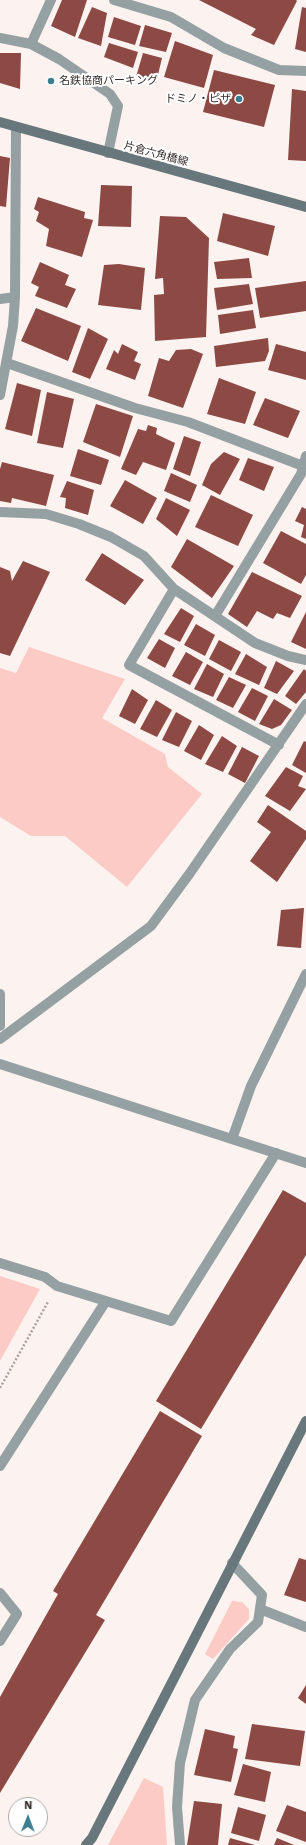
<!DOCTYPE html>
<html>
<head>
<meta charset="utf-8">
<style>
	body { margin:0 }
	#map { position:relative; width:306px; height:1845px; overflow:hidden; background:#fcf2f0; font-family:"Work Sans",sans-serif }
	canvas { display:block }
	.north { position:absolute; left:8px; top:1797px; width:40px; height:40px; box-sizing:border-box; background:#fff; border:1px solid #afabab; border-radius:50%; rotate:1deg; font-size:11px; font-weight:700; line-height:16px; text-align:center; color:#362d2c }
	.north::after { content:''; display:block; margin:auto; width:14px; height:18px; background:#3b7f8e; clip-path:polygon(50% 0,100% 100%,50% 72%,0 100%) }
</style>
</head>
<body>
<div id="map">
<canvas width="306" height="1845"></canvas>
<div class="north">N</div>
</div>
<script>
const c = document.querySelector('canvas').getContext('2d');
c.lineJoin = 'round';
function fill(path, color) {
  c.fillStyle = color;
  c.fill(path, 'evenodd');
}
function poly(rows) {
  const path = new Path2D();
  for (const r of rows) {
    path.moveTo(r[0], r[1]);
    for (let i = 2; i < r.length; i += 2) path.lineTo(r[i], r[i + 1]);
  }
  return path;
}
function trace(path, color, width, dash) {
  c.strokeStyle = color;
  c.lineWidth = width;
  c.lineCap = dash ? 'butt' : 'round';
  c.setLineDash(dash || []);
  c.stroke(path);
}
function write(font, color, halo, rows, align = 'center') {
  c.font = font + ' "Work Sans","Noto Sans JP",sans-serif';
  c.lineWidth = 4;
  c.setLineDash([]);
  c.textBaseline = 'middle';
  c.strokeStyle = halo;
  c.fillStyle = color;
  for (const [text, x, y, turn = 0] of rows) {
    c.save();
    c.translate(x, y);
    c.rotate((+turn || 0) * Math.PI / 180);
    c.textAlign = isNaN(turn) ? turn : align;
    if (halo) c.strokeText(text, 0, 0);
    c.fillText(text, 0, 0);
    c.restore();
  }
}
const green = poly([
	[29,647,125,679,102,718,165,754,168,767,202,794,127,887,65,836,31,836,0,817,0,668,16,673],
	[0,1276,40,1289,0,1361],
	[232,1601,242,1602,249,1609,249,1619,213,1659,205,1654],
	[144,1778,163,1787,167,1845,108,1845]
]);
const building = poly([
	[62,0,87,0,75,37,51,26],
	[199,0,296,0,297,1,274,45,251,35,256,29],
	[92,7,107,13,101,46,78,38],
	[302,7,306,8,306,52,295,49],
	[114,17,141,26,135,45,108,37],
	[145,25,172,33,166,52,139,46],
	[175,41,213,55,204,88,164,77],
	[109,43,138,52,133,68,104,57],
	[0,53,21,53,20,89,0,83],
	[143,53,162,58,156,83,136,77],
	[214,70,275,85,264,127,203,112],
	[292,89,306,91,306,161,288,160],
	[0,156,10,158,6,207,0,206],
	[101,185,132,186,131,227,98,226],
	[38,197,85,212,84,218,93,220,82,257,46,246,49,229,36,221,39,212,34,209],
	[223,213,275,226,268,256,217,241],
	[160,216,186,217,209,238,206,337,155,341,154,295,164,294,163,278,155,279],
	[249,258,252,278,217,279,214,262],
	[40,262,69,275,65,285,76,289,67,308,35,296,39,287,31,283],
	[119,264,145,268,141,310,98,305,104,265],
	[306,281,306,311,260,318,255,288],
	[249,284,253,304,217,310,214,288],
	[36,308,81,326,68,361,21,341],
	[253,310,256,328,220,334,218,315],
	[88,328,108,339,90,379,72,372],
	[268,338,269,351,265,361,216,367,214,346],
	[122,344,138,352,134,361,141,364,135,380,106,369,114,350,118,354],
	[276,344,306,352,306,380,268,370],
	[191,349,203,354,183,408,148,396,159,358,169,361,176,350],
	[219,378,256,392,245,424,207,414],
	[17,383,41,390,32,436,5,429],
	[47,392,74,399,63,448,37,443],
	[265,398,300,411,288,438,253,425],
	[96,404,133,416,120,457,83,442],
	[148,425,157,428,156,434,175,443,166,470,143,462,136,475,121,469,138,429,146,431],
	[184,436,201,442,190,476,173,469],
	[78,449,109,460,101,485,70,476],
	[224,452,240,459,220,495,202,485,211,464],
	[248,458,274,467,264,491,239,480],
	[2,462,54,475,46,506,12,498,11,503,0,501,0,469],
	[171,473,197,485,190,502,164,491],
	[125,480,157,498,143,524,110,506],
	[67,481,94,490,88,515,65,508,66,498,60,497],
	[211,495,253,515,238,546,195,527],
	[166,498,190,510,177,536,156,519],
	[302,507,306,509,306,539,301,537,304,525,295,521],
	[281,531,306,544,306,575,301,584,263,563],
	[187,539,234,566,212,598,171,567],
	[102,553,144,580,125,605,85,580],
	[23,561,50,572,10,656,0,653,0,567,10,571,12,581],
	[252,572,302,596,290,618,277,613,273,619,257,611,247,627,228,614],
	[181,608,194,616,180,642,164,634],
	[306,612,306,649,291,642],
	[196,624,215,635,205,656,184,645],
	[159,639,175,648,165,668,147,658],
	[219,640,241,652,231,671,209,659],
	[186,652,203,662,190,685,172,676],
	[246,654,267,667,259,685,235,674],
	[276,661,294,671,277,694,264,688],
	[207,664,224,674,213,697,194,689],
	[304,669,306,671,306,692,296,704,285,696],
	[229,677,246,685,233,708,216,700],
	[252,688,268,696,255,721,238,712],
	[132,689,148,700,135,724,119,716],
	[274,699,292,710,281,725,272,729,259,724],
	[156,700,172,710,157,737,140,729],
	[176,712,192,721,179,747,162,740],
	[199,725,214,735,201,760,184,751],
	[222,736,237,746,223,772,205,764],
	[304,741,306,742,306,773,292,765],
	[242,747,259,756,245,783,228,774],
	[286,767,303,776,298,786,306,789,290,811,265,796],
	[268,805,306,831,306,839,277,882,250,861,271,832,257,822],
	[304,908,301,948,277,946,281,910],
	[283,1190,306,1203,306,1255,201,1429,156,1401],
	[160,1411,202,1436,96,1615,105,1620,0,1793,0,1697,58,1594,53,1591],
	[299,1558,306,1560,306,1602,284,1595],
	[306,1685,306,1704,298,1698],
	[252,1724,305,1731,300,1766,245,1759],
	[205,1729,235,1736,233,1748,238,1749,231,1782,194,1775],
	[243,1764,271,1772,265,1802,234,1795],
	[194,1801,222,1804,218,1845,187,1845],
	[287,1805,306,1812,306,1842,276,1831],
	[238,1807,266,1815,259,1841,231,1833],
	[230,1838,255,1845,228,1845],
	[277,1838,294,1845,274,1845]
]);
const path = poly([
	[0,1388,48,1302]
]);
const lane = poly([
	[0,1263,45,1277,57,1286,171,1321,276,1153],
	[0,1466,106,1301],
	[0,1593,17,1614,0,1641]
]);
const street = poly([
	[114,0,171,17,224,48,279,70,306,71],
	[0,38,31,44,59,59,110,94,118,106,108,153],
	[31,44,51,0],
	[15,297,16,127],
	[0,299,15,297,13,326,0,395],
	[7,363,135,408,188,422,303,466],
	[0,512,46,514,79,524,111,537,144,556,174,589,255,643,288,656,306,660],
	[174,589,129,665,279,745],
	[215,616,301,474,306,456],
	[0,994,0,1026],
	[0,1039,151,926,190,873,306,704],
	[0,1064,306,1163],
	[232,1139,251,1086,306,974],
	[260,1609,306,1627],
	[180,1845,177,1807,180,1763,195,1700,230,1649,258,1622,262,1595,232,1563]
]);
const secondary = poly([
	[0,122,306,207],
	[86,1845,92,1838,306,1421]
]);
const markers = [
	[51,81,4,"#3b7f8e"],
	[239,99,4,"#3b7f8e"]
];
const poiNames = [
	["名鉄協商パーキング",59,81],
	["ドミノ・ピザ",231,99,"right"]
];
const streetNames = [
	["片倉六角橋線",156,154,15]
];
fill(green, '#fccbc5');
fill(building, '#8d4943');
trace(path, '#aba2a0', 2.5, [2, 2]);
trace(lane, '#95a0a2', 10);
trace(street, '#95a0a2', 10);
trace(secondary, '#68777b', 10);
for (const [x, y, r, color] of markers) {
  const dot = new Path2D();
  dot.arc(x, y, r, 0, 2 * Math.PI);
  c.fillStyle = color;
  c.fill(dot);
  trace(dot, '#fff', 1.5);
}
write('11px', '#362d2c', '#fff', poiNames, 'left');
write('11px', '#362d2c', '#fff', streetNames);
</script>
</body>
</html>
